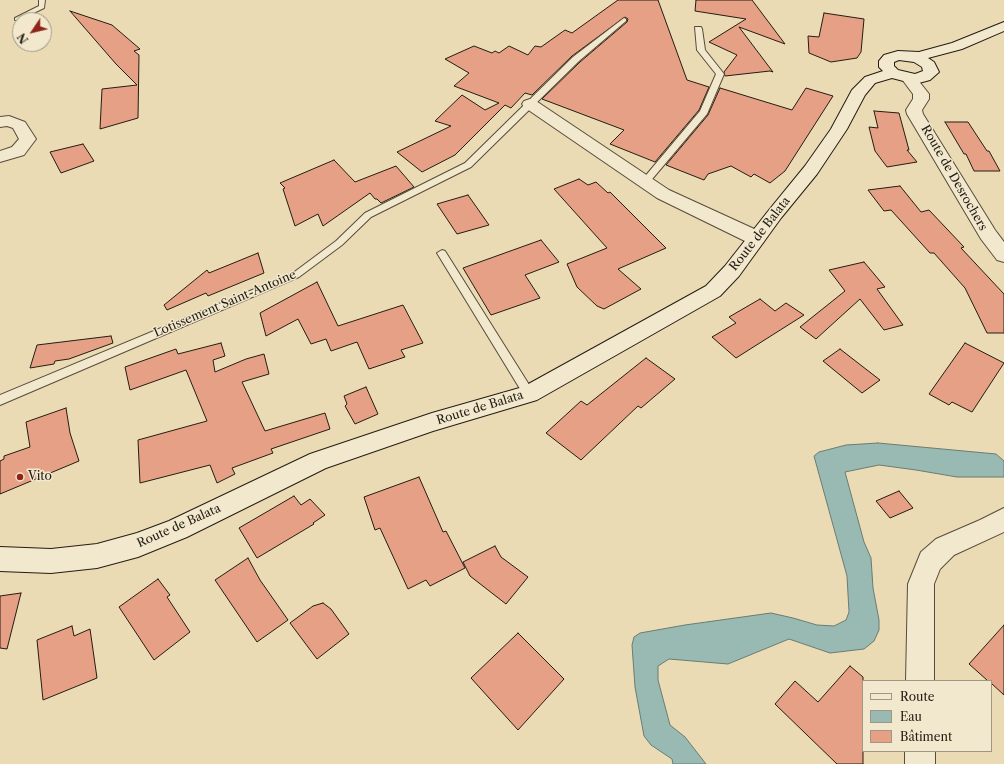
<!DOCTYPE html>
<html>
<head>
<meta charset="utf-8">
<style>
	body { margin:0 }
	#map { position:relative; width:1004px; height:764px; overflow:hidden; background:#eadbb4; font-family:"Libre Caslon Text",serif }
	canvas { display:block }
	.legend { position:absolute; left:862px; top:680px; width:130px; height:72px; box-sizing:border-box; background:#f1e8ce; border:1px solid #9f9683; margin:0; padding:5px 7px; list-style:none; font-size:12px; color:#251c12 }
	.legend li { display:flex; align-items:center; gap:8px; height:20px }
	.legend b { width:20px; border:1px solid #9f9683 }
	.north { position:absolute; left:12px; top:12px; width:40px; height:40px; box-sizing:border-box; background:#f1e8ce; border:1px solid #9f9683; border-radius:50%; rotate:235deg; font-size:11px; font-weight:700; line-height:16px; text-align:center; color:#251c12 }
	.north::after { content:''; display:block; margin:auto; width:14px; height:18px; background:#8f2418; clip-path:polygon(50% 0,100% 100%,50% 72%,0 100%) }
</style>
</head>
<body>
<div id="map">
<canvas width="1004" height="764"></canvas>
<ul class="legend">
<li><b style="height:5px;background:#f1e8ce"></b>Route</li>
<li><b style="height:11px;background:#98bab3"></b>Eau</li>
<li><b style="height:11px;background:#e5a085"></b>Bâtiment</li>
</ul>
<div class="north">N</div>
</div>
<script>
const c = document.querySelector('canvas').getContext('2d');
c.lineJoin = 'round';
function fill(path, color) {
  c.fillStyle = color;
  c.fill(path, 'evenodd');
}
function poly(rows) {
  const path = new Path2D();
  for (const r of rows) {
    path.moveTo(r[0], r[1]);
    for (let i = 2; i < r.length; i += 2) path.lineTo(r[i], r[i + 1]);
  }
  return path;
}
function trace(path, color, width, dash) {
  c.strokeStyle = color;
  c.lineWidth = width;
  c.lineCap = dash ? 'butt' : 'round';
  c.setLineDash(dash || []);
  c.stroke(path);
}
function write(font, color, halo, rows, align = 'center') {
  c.font = font + ' "Libre Caslon Text",serif';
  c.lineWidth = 3;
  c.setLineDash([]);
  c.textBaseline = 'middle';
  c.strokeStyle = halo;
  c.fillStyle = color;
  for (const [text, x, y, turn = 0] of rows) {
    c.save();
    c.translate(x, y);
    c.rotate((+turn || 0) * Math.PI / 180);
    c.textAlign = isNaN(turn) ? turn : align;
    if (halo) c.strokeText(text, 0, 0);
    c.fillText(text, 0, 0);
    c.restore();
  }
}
const water = poly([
	[878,443,996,454,1004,461,1004,477,957,477,916,470,879,465,845,472,864,542,871,558,873,588,879,620,879,630,874,641,864,649,830,653,789,639,728,664,669,659,658,666,658,680,670,725,685,737,706,764,673,764,672,759,651,745,644,736,635,687,632,645,634,637,640,633,685,625,771,613,793,618,817,625,834,626,846,620,849,612,847,576,814,456,819,452,846,445,878,443]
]);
const building = poly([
	[618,0,658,0,687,80,709,87,699,110,655,162,610,144,624,130,542,99,580,62,627,22,628,19,625,17,572,56,532,95,525,93,511,108,505,105,455,155,422,172,397,152,451,126,435,121,462,95,485,110,499,103,454,86,469,73,445,59,474,46,492,53,495,51,499,53,509,46,528,55,535,46,541,47,565,30,572,33,618,0],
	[696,0,752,0,785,44,739,27,773,72,770,71,725,76,724,72,737,55,709,42,746,19,695,11,696,0],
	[70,11,112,25,140,49,134,51,139,55,138,118,100,129,102,89,137,85,116,64,70,11],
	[824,13,864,19,861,52,857,58,831,62,809,53,808,36,819,37,824,13],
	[720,88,792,110,806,88,833,96,785,171,770,183,754,174,751,177,731,166,708,174,704,180,666,165,708,115,720,88],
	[874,111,899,113,909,150,907,150,917,162,887,167,875,151,869,127,878,128,874,111],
	[945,122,968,122,987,151,989,151,1000,171,974,171,966,154,964,154,945,122],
	[83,144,94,161,61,173,50,152,83,144],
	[334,160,355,182,396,166,414,187,381,203,377,199,375,199,370,193,323,226,318,214,295,226,283,189,285,188,280,183,334,160],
	[579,179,588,185,596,182,608,193,610,192,666,248,618,269,641,289,604,309,597,306,577,287,567,264,607,248,554,189,579,179],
	[900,186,921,212,929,210,964,247,961,248,1004,294,1004,333,987,333,965,288,934,253,930,253,891,210,884,211,868,190,900,186],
	[468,195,489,225,457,234,437,204,468,195],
	[541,240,559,262,525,275,540,298,491,315,463,268,541,240],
	[258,253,264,273,208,296,206,293,167,310,164,305,207,270,209,273,258,253],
	[864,262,885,287,877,289,903,325,884,330,860,299,816,339,800,327,845,291,829,270,864,262],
	[317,282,338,326,403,305,423,343,401,350,405,357,369,369,357,342,331,351,326,339,311,344,298,319,266,336,260,313,317,282],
	[760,299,775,311,786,303,804,315,736,358,712,337,736,323,729,317,760,299],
	[111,336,113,343,69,359,55,361,54,364,30,368,37,345,111,336],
	[221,343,225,356,213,360,215,372,246,359,264,354,269,374,242,382,265,431,325,413,330,429,271,449,273,453,232,468,235,474,217,483,210,465,140,483,138,440,207,421,186,370,130,390,125,367,176,349,178,354,221,343],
	[965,343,1004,363,972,412,952,402,949,405,929,394,965,343],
	[840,349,849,356,880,380,862,393,823,361,840,349],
	[646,358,675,379,641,408,638,406,581,460,546,433,581,401,587,405,646,358],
	[366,387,378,414,355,424,345,406,347,404,344,396,366,387],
	[66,408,70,433,79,461,0,494,0,461,4,459,4,456,30,447,26,422,66,408],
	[419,477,443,532,446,531,465,568,430,586,426,580,408,589,380,528,375,530,364,497,419,477],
	[899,491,913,508,890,518,876,501,899,491],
	[294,496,301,505,310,499,325,515,313,523,314,524,257,558,239,528,294,496],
	[495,546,501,557,528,577,506,604,470,576,463,562,495,546],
	[248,558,260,580,288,620,257,642,215,580,248,558],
	[158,579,170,595,167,597,190,632,154,660,119,607,158,579],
	[21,593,7,649,0,648,0,596,21,593],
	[323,603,331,609,349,634,317,659,290,623,313,606,323,603],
	[1004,625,1004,695,991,683,991,681,988,681,969,664,1004,625],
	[72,626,74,636,90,629,97,678,43,700,37,640,72,626],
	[518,633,564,679,518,730,471,678,518,633],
	[850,666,863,677,863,764,837,764,775,704,795,681,818,702,850,666]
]);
const service = poly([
	[39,0,45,0,44,8,19,20,15,20,15,18,39,6,39,0],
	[624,18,626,19,626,21,579,61,471,167,371,217,342,245,299,277,0,405,0,395,293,273,336,241,365,213,465,163,573,57,624,18],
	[695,27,701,27,702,29,705,50,724,74,707,114,648,184,642,184,641,182,642,180,700,111,716,74,697,50,695,27],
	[442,250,445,251,533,391,535,394,533,397,529,398,525,397,437,253,442,250]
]);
const minor = poly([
	[530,99,536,101,669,190,763,233,765,238,763,243,756,244,749,243,657,198,524,107,522,104,524,101,530,99],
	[9,116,25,122,36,139,24,155,0,162,0,151,12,147,19,139,13,128,7,126,0,127,0,117,9,116]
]);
const tertiary = poly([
	[909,73,914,75,929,94,929,99,922,110,923,114,995,230,1004,242,1004,262,997,260,981,239,907,114,906,110,913,99,913,94,901,78,904,75,909,73],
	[1004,508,1004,532,954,555,940,569,934,584,934,681,906,681,908,584,921,552,936,539,980,520,1004,508],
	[905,751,935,751,935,764,905,764,905,751]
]);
const secondary = poly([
	[1004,22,1004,31,962,49,928,58,934,62,939,72,930,80,915,84,892,78,875,83,865,95,847,129,817,174,781,218,739,276,720,296,537,400,433,431,326,468,187,537,138,557,97,568,51,573,0,571,0,547,51,549,97,544,137,533,169,521,310,454,432,413,523,387,706,286,725,266,769,210,805,166,831,129,852,90,865,77,883,71,879,67,879,61,884,55,898,51,919,52,952,43,1004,22],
	[899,60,914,62,922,67,923,71,915,74,898,70,894,66,894,62,899,60]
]);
const markers = [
	[20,477,4,"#8f2418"]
];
const streetNames = [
	["Route de Desrochers",954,178,60],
	["Route de Balata",760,234,-52],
	["Lotissement Saint-Antoine",225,304,-23],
	["Route de Balata",480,408,-17],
	["Route de Balata",179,526,-24]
];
const poiNames = [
	["Vito",28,477]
];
fill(water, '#98bab3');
trace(water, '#6a7b73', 1);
fill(building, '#e5a085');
trace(building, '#251c12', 1);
trace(service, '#564c3a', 2);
trace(minor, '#564c3a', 2);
trace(tertiary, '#564c3a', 2);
trace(secondary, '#251c12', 2);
fill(service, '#f1e8ce');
fill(minor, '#f1e8ce');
fill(tertiary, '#f1e8ce');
fill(secondary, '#f1e8ce');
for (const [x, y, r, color] of markers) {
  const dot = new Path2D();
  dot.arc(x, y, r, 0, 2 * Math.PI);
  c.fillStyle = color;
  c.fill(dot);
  trace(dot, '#f1e8ce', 1.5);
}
write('12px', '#251c12', '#f1e8ce', streetNames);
write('12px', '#251c12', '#f1e8ce', poiNames, 'left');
</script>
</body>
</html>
